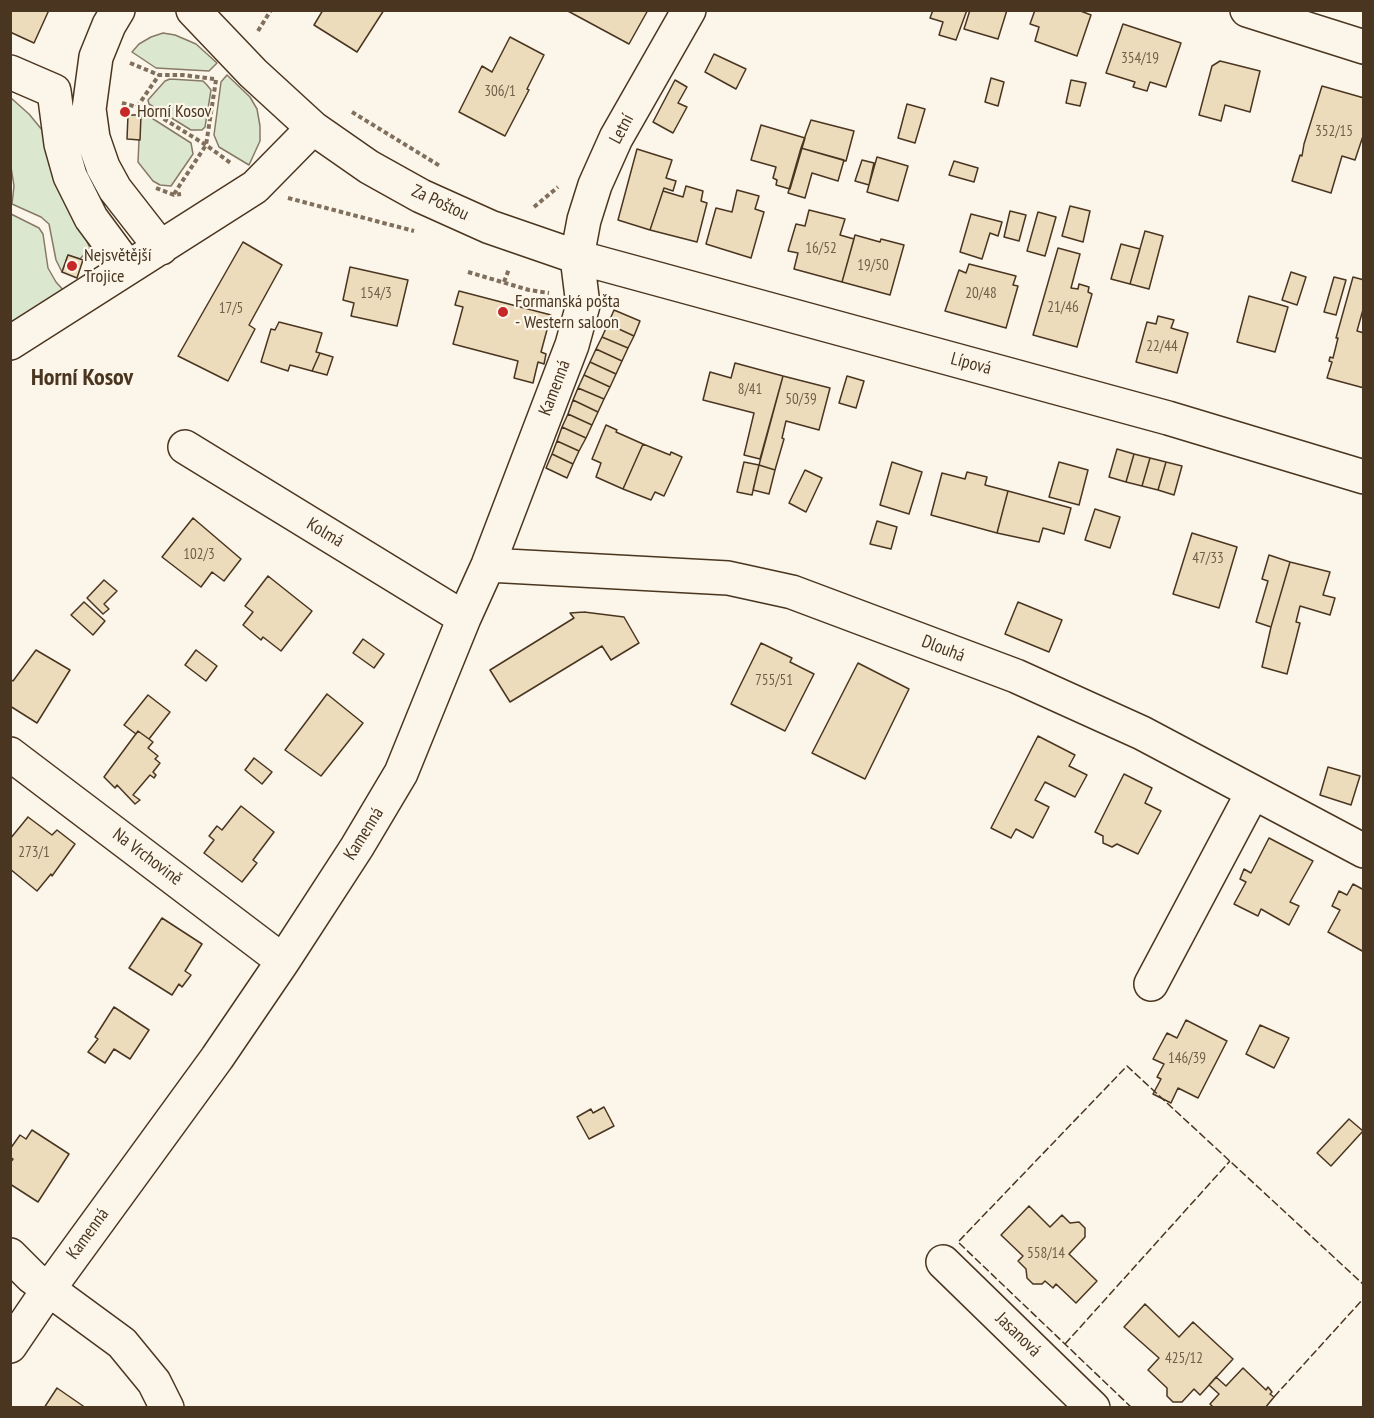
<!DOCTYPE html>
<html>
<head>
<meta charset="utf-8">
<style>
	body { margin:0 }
	#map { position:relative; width:1374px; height:1418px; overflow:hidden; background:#fbf6e9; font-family:"PT Sans Narrow",sans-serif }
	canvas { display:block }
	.frame { position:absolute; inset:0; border:12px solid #4a3520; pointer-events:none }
</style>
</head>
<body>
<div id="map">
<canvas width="1374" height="1418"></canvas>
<div class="frame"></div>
</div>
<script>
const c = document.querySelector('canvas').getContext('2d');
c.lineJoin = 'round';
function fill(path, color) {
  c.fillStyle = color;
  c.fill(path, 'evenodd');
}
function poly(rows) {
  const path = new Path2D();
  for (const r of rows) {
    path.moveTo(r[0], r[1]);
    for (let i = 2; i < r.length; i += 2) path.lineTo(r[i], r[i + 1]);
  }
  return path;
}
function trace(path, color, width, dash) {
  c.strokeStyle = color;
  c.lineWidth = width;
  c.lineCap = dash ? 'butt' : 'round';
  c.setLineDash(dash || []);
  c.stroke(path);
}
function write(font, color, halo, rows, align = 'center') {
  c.font = font + ' "PT Sans Narrow",sans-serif';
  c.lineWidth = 4.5;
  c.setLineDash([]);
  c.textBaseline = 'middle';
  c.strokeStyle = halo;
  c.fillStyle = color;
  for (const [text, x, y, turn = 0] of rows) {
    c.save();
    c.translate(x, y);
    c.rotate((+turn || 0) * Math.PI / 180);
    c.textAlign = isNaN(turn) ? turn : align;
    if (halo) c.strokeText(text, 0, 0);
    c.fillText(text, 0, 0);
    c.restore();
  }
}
const green = poly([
	[163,33,175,35,196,44,217,63,209,71,156,68,132,52,139,44,151,37,163,33],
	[227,75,250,97,257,109,260,126,260,141,249,165,219,147,214,135,221,82,227,75],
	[170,79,203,81,207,85,211,90,205,127,202,130,191,130,149,104,148,100,165,81,170,79],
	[11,98,29,114,47,136,51,164,90,248,80,259,68,255,62,272,56,260,49,224,41,217,12,204,14,186,11,167,11,98],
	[147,115,191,143,193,154,171,186,160,185,153,181,138,162,140,118,147,115],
	[11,214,39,228,43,234,48,268,56,282,65,292,11,334,11,214]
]);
const building = poly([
	[10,10,49,10,34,43,10,32,10,10],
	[323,10,384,10,357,52,314,25,323,10],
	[566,10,648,10,629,44,566,10],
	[933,10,967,10,956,40,939,35,943,22,930,18,933,10],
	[970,10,1007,10,998,39,964,29,970,10],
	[1035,10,1078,10,1091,15,1077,56,1035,41,1039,27,1030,24,1035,10],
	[1123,24,1181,43,1166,87,1150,82,1147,91,1133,87,1135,82,1106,73,1123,24],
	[510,37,544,55,527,89,529,90,505,136,459,112,482,66,492,72,510,37],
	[714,54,746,69,736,89,705,72,714,54],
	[1220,61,1260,71,1250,112,1225,105,1221,121,1199,115,1212,66,1220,61],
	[991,78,1004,82,998,106,985,102,991,78],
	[675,80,687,87,678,103,687,107,673,133,653,122,675,80],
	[1071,80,1086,83,1080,106,1066,103,1071,80],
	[1322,86,1364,98,1364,133,1355,160,1342,156,1331,193,1292,181,1300,155,1302,156,1304,144,1322,86],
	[907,104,925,109,915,143,898,138,907,104],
	[128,115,141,115,140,140,127,139,128,115],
	[811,120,854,131,846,161,801,148,811,120],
	[761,125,805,138,790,189,776,185,777,180,773,178,776,167,751,160,761,125],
	[801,148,844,160,838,181,812,173,805,198,788,193,801,148],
	[637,149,672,160,666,178,676,181,673,191,664,188,650,230,618,220,637,149],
	[877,157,908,166,898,201,867,192,877,157],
	[862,160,874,163,869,185,855,181,862,160],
	[954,161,978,168,974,182,949,175,954,161],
	[686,186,703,191,701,201,707,203,697,242,650,230,663,191,683,197,686,186],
	[737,190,759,196,755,209,764,212,751,258,706,244,716,208,732,212,737,190],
	[1070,206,1090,211,1083,242,1062,236,1070,206],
	[809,210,845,219,840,235,854,239,842,282,794,269,798,253,788,251,796,224,805,226,809,210],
	[1010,211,1026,215,1019,241,1004,237,1010,211],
	[1038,212,1056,217,1045,256,1027,251,1038,212],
	[971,214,1002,222,998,236,990,233,982,259,960,252,971,214],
	[1145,231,1163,236,1149,289,1130,284,1145,231],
	[855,235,880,242,881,239,904,245,890,295,842,282,855,235],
	[243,242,282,265,249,325,255,329,228,381,178,356,243,242],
	[1121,244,1140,249,1130,284,1111,279,1121,244],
	[1058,248,1080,254,1071,288,1078,289,1079,284,1089,287,1088,292,1092,294,1077,347,1033,335,1058,248],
	[68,255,83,260,77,278,62,272,68,255],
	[969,264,1016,276,1013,285,1018,286,1006,328,945,311,959,270,966,273,969,264],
	[350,267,408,280,397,326,351,316,354,303,343,300,350,267],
	[1291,272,1306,277,1297,305,1282,300,1291,272],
	[1334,277,1346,280,1336,315,1324,312,1334,277],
	[1353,277,1364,280,1364,306,1357,331,1364,333,1364,388,1327,378,1332,362,1329,361,1330,357,1333,358,1338,338,1336,338,1353,277],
	[459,291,551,315,541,352,546,354,544,364,538,362,533,383,514,378,518,361,453,344,463,307,455,305,459,291],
	[1249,296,1288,307,1275,352,1237,342,1249,296],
	[614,310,640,321,634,336,608,324,614,310],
	[1158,316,1174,320,1171,328,1188,333,1177,373,1136,362,1147,322,1156,324,1158,316],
	[279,322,322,333,316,352,320,353,312,371,290,365,288,371,261,362,271,329,275,330,279,322],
	[608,324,634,336,628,348,602,337,608,324],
	[602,337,628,348,622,361,596,349,602,337],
	[596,349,622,361,616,374,590,362,596,349],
	[320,353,333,357,327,375,312,371,320,353],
	[590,362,616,374,610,387,584,375,590,362],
	[735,363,783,376,760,459,744,455,754,413,703,400,710,372,731,378,735,363],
	[584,375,610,387,604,399,578,388,584,375],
	[783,376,830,388,819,430,786,421,782,438,784,439,775,470,759,465,783,376],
	[847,376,864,381,856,408,839,403,847,376],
	[578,388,604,399,598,412,573,400,578,388],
	[573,400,598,412,592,425,568,414,573,400],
	[568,414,592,425,586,438,562,427,568,414],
	[606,425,617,430,616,432,643,444,623,489,596,477,601,463,592,459,606,425],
	[562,427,586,438,579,451,557,441,562,427],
	[557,441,579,451,573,464,552,454,557,441],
	[643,444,670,455,671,452,682,457,664,496,655,492,651,500,623,489,643,444],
	[1117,449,1134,454,1126,482,1109,477,1117,449],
	[552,454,573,464,567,478,546,468,552,454],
	[1134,454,1150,458,1142,486,1126,482,1134,454],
	[1150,458,1166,462,1158,490,1142,486,1150,458],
	[744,462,759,465,752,495,737,492,744,462],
	[892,462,922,472,909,514,880,505,892,462],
	[1059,462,1088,470,1079,505,1049,497,1059,462],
	[1166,462,1182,466,1174,495,1158,490,1166,462],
	[759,465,775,470,769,494,753,490,759,465],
	[805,470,822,478,806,512,789,503,805,470],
	[967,472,987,477,985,485,1008,491,997,533,931,515,942,473,965,479,967,472],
	[1008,491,1071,508,1064,534,1043,528,1039,542,997,533,1008,491],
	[1095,509,1120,517,1110,548,1085,540,1095,509],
	[193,518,241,559,224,581,212,572,201,587,162,557,193,518],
	[877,521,897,527,891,549,870,544,877,521],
	[1192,533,1237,547,1219,608,1173,594,1192,533],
	[1269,555,1290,562,1271,627,1256,622,1268,581,1262,579,1269,555],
	[1290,562,1330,572,1323,595,1335,598,1330,615,1300,606,1296,622,1300,623,1287,674,1262,667,1271,627,1290,562],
	[268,576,312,611,281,651,263,637,261,640,243,625,253,612,245,606,268,576],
	[104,580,117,591,104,604,109,609,103,614,87,598,104,580],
	[84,602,105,621,93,635,71,615,84,602],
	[1018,602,1062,620,1049,652,1005,634,1018,602],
	[584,612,624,617,639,643,611,660,602,646,510,702,490,670,574,618,570,613,584,612],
	[363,639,384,654,374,668,353,653,363,639],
	[761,643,792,658,790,662,814,674,785,731,731,704,761,643],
	[36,650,70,670,37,723,10,706,10,679,13,681,36,650],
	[196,650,217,666,206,681,185,665,196,650],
	[858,663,909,689,865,779,812,753,858,663],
	[327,694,363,723,321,776,285,750,327,694],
	[148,695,170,712,149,739,138,731,136,734,124,725,148,695],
	[138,731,153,742,148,748,158,756,155,759,160,763,153,772,156,775,154,778,150,775,133,795,140,800,135,804,117,785,115,788,104,777,138,731],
	[1038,736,1075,755,1069,766,1087,775,1075,797,1045,782,1035,800,1049,807,1033,838,1016,829,1011,838,991,828,1038,736],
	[254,758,272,772,262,784,245,770,254,758],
	[1328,767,1360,776,1351,805,1320,795,1328,767],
	[1124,774,1152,788,1145,803,1161,811,1138,854,1117,844,1112,847,1103,843,1103,836,1095,832,1124,774],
	[241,806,274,832,253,860,257,863,242,882,204,853,214,840,209,836,217,826,222,830,241,806],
	[28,817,52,835,57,830,75,844,52,876,51,874,37,891,10,869,10,839,28,817],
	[1269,838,1313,861,1290,902,1299,906,1289,925,1261,909,1258,916,1234,904,1246,882,1240,879,1244,869,1251,873,1269,838],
	[1353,884,1364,890,1364,952,1328,932,1340,910,1332,906,1339,891,1347,895,1353,884],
	[162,918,202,944,185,971,191,975,182,987,179,984,172,995,129,968,162,918],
	[114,1007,149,1030,130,1059,114,1049,105,1063,88,1052,98,1039,95,1037,114,1007],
	[1186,1020,1227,1041,1198,1098,1178,1088,1171,1103,1153,1094,1161,1079,1157,1077,1164,1064,1153,1059,1167,1033,1177,1038,1186,1020],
	[1260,1025,1289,1038,1274,1068,1246,1054,1260,1025],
	[604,1107,614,1126,589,1139,577,1117,591,1109,593,1113,604,1107],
	[1349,1119,1363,1131,1331,1166,1317,1153,1349,1119],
	[32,1130,69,1154,38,1202,10,1184,10,1163,13,1159,10,1157,10,1149,20,1135,26,1139,32,1130],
	[1029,1206,1050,1227,1062,1215,1070,1223,1079,1222,1085,1228,1085,1237,1069,1254,1097,1281,1076,1303,1056,1284,1053,1288,1045,1281,1042,1284,1033,1284,1027,1278,1026,1269,1018,1261,1023,1256,1001,1235,1029,1206],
	[1145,1304,1179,1337,1193,1322,1233,1359,1200,1395,1194,1389,1182,1402,1173,1402,1167,1396,1167,1388,1148,1370,1159,1358,1124,1327,1145,1304],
	[1243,1368,1266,1390,1268,1387,1272,1392,1270,1394,1274,1397,1265,1408,1214,1408,1210,1404,1219,1394,1209,1385,1216,1377,1226,1386,1243,1368],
	[57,1388,86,1408,44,1408,57,1388]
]);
const path = poly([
	[258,31,271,10],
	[130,63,159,75,183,75,214,79],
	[122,103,151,111,206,145,232,164],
	[137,107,159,75],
	[352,112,440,166],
	[156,188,174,195,181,194],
	[174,194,206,145,216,80],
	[288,198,414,231],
	[534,207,558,187],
	[468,272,529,290,549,293],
	[504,282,509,269]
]);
const minor = poly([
	[118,10,109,25,96,57,89,109,93,138,103,167,115,189,161,248],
	[193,10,253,73,313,128,369,167,421,196,490,227,577,257,1168,418,1364,477],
	[1247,10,1364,47],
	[10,72,54,91,61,144,70,176,91,218,128,268],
	[10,343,255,187,313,128],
	[185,447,464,618],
	[488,565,728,578,792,592,1016,676,1142,733,1364,851],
	[10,754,283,961],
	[1151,984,1253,792],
	[10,1255,32,1277,122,1343,154,1382,167,1408],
	[943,1262,1093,1408],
	[10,1346,48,1290,217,1058,283,961,357,847,401,773,464,618,488,565,572,345,583,305,577,257,584,220,595,185,616,138,689,10]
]);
const fence = poly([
	[1065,1344,1230,1161],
	[1274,1397,1364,1298],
	[1132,1408,958,1242,1127,1066,1364,1285]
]);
const markers = [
	[125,112,6,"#c62828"],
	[72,266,6,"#c62828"],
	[503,312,6,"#c62828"]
];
const numberNames = [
	["354/19",1140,59],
	["306/1",500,92],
	["352/15",1334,132],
	["16/52",821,249],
	["19/50",873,266],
	["154/3",376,294],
	["20/48",981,294],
	["21/46",1063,308],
	["17/5",231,309],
	["22/44",1162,347],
	["8/41",750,390],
	["50/39",801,400],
	["102/3",199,555],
	["47/33",1208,559],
	["755/51",774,681],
	["273/1",34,853],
	["146/39",1187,1059],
	["558/14",1046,1254],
	["425/12",1184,1359]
];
const poiNames = [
	["Horní Kosov",137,112],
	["Nejsvětější",84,256],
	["Trojice",84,277],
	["Formanská pošta",515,302],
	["- Western saloon",515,323]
];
const streetNames = [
	["Letní",622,129,-62],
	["Za Poštou",440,203,25],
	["Lípová",971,364,15],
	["Kamenná",555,388,-69],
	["Kolmá",325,533,31],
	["Dlouhá",943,649,21],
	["Kamenná",364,834,-58],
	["Na Vrchovině",147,857,37],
	["Kamenná",88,1234,-54],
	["Jasanová",1018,1335,44]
];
const districtNames = [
	["Horní Kosov",82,378]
];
fill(green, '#dce7d0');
trace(green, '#887966', 1.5);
fill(building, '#ecdcbc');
trace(building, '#4a3520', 1.5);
trace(minor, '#4a3520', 36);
trace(path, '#7f6f5c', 4, [4.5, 3]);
trace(minor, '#fbf6e9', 33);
trace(fence, '#4a3520', 1.5, [8, 3]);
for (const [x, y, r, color] of markers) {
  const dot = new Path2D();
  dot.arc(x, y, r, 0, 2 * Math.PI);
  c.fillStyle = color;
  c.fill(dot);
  trace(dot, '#fbf6e9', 2);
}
write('15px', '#725f47', null, numberNames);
write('18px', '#4a3520', '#fbf6e9', poiNames, 'left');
write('18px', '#4a3520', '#fbf6e9', streetNames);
write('bold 24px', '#4a3520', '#fbf6e9', districtNames);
</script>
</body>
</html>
